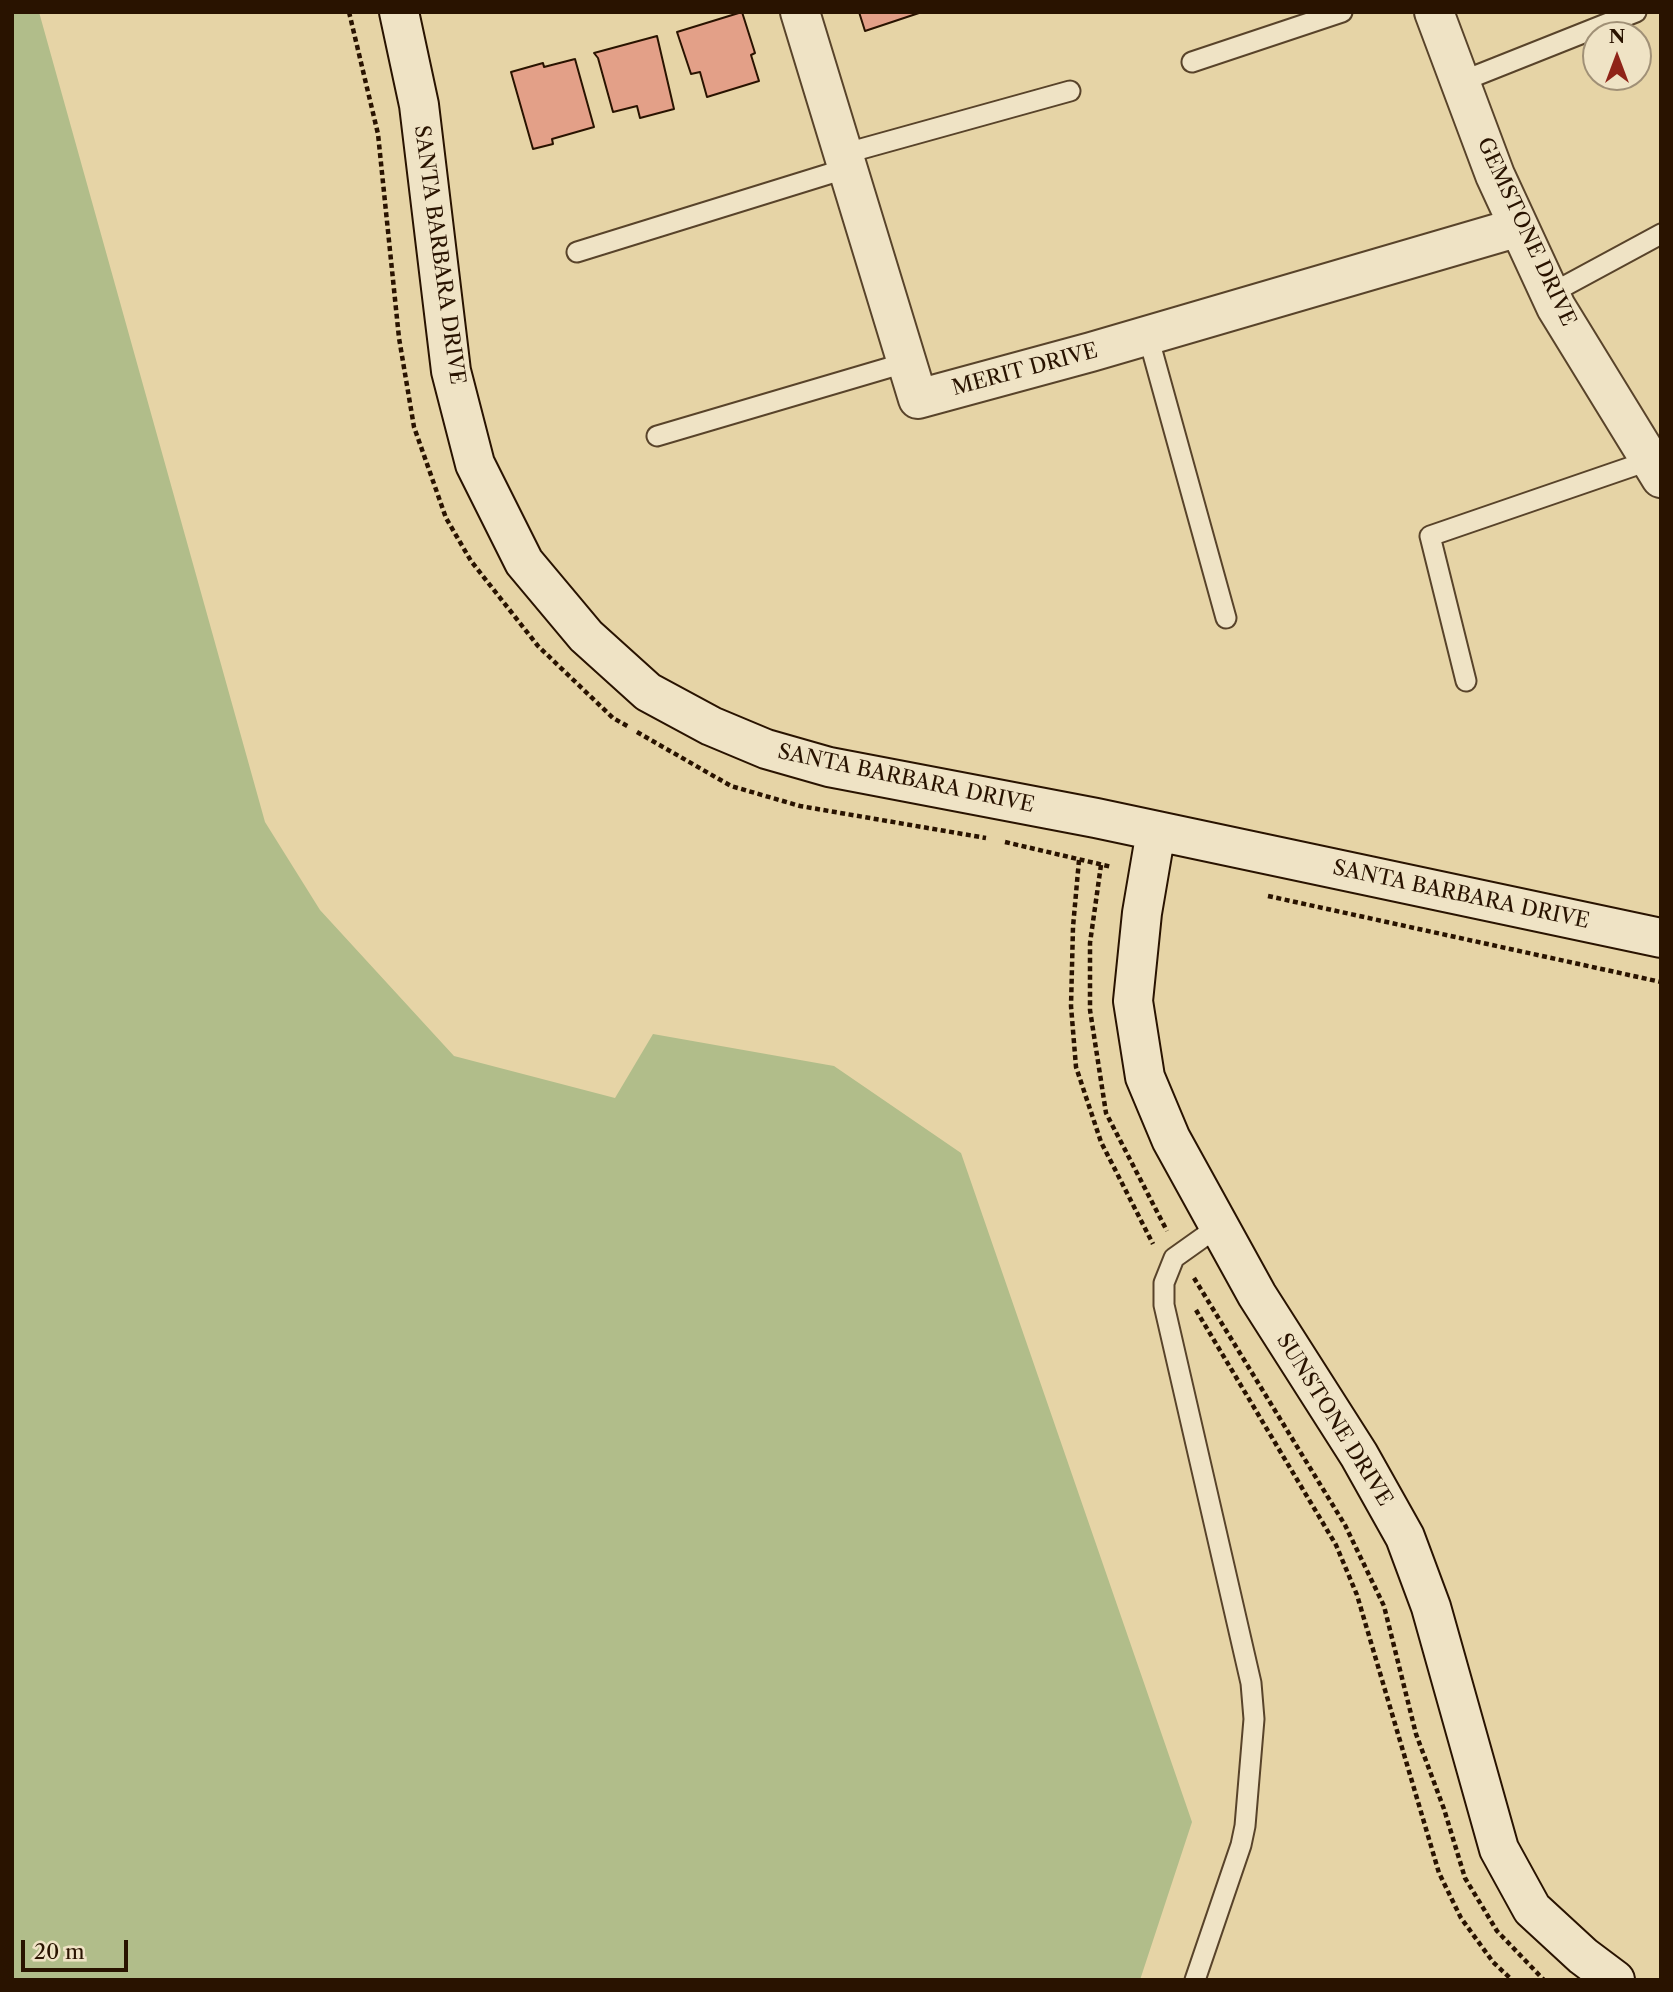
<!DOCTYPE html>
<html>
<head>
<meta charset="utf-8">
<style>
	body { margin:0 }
	#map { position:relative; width:1673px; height:1992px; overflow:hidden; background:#e6d4a6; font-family:"Libre Caslon Text",serif }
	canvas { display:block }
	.frame { position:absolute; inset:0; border:14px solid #291300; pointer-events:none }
	.north { position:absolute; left:1582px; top:21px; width:70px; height:70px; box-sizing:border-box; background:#efe3c5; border:2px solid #a09076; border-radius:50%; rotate:0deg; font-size:19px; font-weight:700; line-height:28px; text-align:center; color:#291300 }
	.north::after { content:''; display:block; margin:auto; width:24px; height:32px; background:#8f2418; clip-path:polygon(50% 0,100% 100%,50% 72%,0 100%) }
	.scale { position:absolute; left:21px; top:1940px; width:107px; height:32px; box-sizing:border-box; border:4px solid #291300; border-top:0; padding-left:9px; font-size:21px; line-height:24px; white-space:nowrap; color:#291300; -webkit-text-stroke:5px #efe3c5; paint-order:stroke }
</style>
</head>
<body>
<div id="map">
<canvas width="1673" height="1992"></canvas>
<div class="frame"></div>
<div class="north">N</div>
<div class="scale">20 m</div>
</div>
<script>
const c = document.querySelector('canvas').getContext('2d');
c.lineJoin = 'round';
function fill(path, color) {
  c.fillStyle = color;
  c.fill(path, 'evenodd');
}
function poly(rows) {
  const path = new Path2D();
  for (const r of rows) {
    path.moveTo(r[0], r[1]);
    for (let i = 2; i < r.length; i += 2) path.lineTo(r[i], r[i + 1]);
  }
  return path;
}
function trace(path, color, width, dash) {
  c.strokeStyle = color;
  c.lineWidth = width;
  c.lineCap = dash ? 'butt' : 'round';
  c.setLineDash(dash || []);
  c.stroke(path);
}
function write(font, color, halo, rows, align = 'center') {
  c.font = font + ' "Libre Caslon Text",serif';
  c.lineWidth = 5;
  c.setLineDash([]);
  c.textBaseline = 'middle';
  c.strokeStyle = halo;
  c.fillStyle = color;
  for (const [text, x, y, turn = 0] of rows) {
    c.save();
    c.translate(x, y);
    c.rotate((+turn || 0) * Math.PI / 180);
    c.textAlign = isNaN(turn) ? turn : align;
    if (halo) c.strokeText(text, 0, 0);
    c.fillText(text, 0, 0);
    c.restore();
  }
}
const green = poly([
	[12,12,39,12,265,822,320,910,454,1056,615,1098,653,1034,834,1066,961,1153,1192,1822,1140,1980,12,1980]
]);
const building = poly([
	[742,12,755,53,751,55,759,81,707,97,700,72,691,74,677,32,742,12],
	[859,12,922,12,865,31,859,12],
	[657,36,674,109,640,118,637,106,613,112,598,58,594,53,657,36],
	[575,59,594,127,552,139,553,144,533,149,511,72,543,63,544,67,575,59]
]);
const path = poly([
	[349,12,378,134,399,338,414,427,446,518,471,561,538,646,613,718,629,727],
	[637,732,731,786,800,806,986,838],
	[1005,842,1112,867],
	[1079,860,1073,927,1071,1006,1076,1067,1101,1142,1153,1244],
	[1101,865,1090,943,1090,1010,1106,1113,1167,1231],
	[1268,896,1661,982],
	[1194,1278,1345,1525,1384,1606,1416,1734,1444,1809,1465,1878,1497,1931,1544,1980],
	[1196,1310,1336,1545,1357,1595,1439,1873,1461,1918,1493,1962,1512,1980]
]);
const lane = poly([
	[1192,62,1342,12],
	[1460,82,1636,12],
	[843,154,1070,91],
	[577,252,848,168],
	[1550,294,1661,234],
	[1148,336,1226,618],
	[657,436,908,362],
	[1466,681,1430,536,1651,460],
	[1195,1980,1241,1845,1245,1826,1254,1719,1251,1683,1164,1305,1164,1283,1174,1258,1219,1226]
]);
const street = poly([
	[800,12,918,399,1091,352,1519,227],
	[1434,12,1495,175,1556,307,1661,478]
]);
const secondary = poly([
	[399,12,419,105,451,371,475,464,524,562,586,636,648,692,711,726,766,749,829,767,1096,818,1661,938],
	[1156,831,1142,913,1133,1001,1145,1077,1171,1139,1257,1295,1359,1455,1405,1537,1431,1607,1499,1849,1532,1909,1583,1956,1615,1980]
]);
const streetNames = [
	["GEMSTONE DRIVE",1526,232,65],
	["SANTA BARBARA DRIVE",439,255,82],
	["MERIT DRIVE",1025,370,-15],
	["SANTA BARBARA DRIVE",906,779,12],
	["SANTA BARBARA DRIVE",1461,895,12],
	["SUNSTONE DRIVE",1334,1420,58]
];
fill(green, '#b1bd8a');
fill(building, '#e3a088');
trace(building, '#291300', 2);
trace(lane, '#58432a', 23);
trace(street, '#58432a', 42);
trace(secondary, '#291300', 42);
trace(path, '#291300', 4.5, [5, 3.5]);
trace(lane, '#efe3c5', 19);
trace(street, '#efe3c5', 38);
trace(secondary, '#efe3c5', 38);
write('21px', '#291300', '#efe3c5', streetNames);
</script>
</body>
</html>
